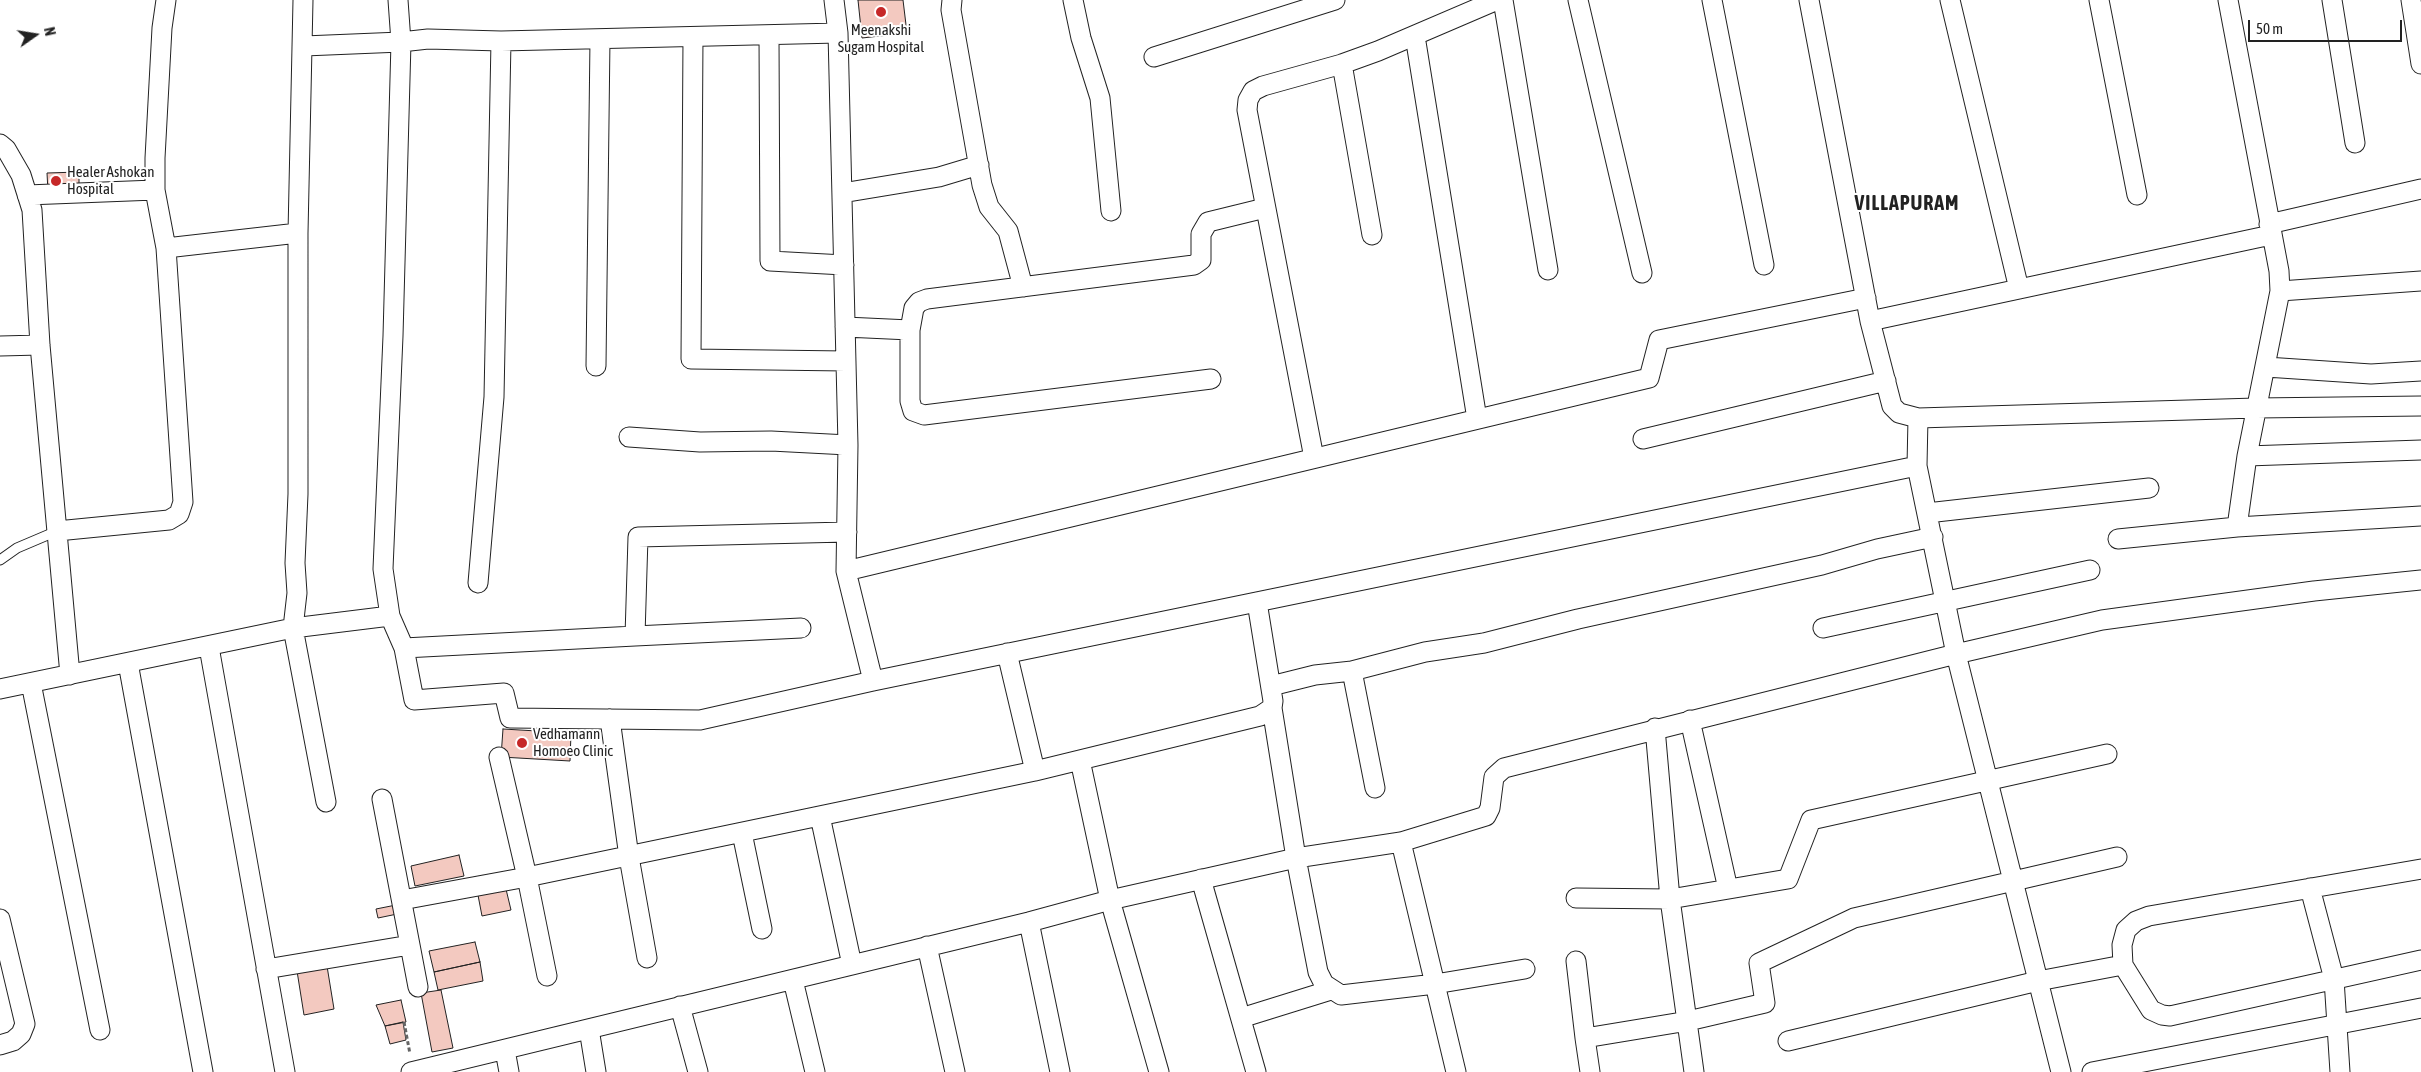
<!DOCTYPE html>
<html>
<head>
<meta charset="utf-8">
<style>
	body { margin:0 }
	#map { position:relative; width:2421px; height:1072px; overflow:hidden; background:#fff; font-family:"Asap Condensed",sans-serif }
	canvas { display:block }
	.north { position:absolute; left:10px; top:10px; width:50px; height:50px; -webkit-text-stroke:4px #fff; paint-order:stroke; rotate:77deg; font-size:14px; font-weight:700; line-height:20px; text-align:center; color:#222 }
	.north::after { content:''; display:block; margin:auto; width:18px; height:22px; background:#222; clip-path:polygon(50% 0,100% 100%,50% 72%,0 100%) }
	.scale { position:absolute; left:2248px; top:20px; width:154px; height:22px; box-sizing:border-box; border:2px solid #222; border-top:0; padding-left:6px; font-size:15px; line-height:18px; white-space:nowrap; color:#222; -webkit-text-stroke:4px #fff; paint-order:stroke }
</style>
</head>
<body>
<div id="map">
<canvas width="2421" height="1072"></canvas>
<div class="north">N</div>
<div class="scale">50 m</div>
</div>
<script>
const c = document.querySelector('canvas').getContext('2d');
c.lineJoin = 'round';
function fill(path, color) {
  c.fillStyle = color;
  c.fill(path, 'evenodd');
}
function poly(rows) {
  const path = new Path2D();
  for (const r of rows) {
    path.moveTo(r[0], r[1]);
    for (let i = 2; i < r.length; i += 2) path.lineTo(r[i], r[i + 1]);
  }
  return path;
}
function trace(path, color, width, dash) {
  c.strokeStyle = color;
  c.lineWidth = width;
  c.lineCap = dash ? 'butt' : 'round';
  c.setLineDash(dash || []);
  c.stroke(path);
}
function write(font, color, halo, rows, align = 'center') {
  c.font = font + ' "Asap Condensed",sans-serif';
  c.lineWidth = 4;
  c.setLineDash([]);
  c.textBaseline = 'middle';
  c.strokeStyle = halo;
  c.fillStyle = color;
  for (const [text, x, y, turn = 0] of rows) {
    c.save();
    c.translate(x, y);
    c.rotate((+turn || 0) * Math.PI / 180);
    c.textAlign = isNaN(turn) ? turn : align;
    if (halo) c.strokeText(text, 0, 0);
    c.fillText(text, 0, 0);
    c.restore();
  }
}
const building = poly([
	[858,0,903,0,907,33,862,38,858,0],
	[79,172,79,191,48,192,47,173,79,172],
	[503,729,571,733,570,761,501,757,503,729],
	[459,855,464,876,415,886,411,866,459,855],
	[505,885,511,910,482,916,477,890,505,885],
	[401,904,402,913,378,918,376,909,401,904],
	[475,942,480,962,434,972,429,951,475,942],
	[480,962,483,981,438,990,434,972,480,962],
	[327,966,334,1009,304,1015,297,971,327,966],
	[441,990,453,1048,432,1052,421,993,441,990],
	[401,1000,406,1022,385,1026,376,1005,401,1000],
	[403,1022,406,1040,390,1044,385,1026,403,1022]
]);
const path = poly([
	[404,1022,410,1054]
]);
const lane = poly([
	[0,560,17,548,57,531]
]);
const street = poly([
	[303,0,298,233,298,494,295,563,297,593,293,628,326,802],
	[398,0,401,42,393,336,383,569,390,616,404,648,414,700,504,693,510,718,700,720,873,681,1917,466],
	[834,0,838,33,848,445,846,571,873,681],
	[952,0,951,10,982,185,989,207,1008,231,1023,287],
	[1073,0,1081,38,1100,98,1111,211],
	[1503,0,1548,270],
	[1578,0,1642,273],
	[1712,0,1764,265],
	[1809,0,1870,321,1892,406,1899,413,1918,418,2256,408,2421,406],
	[1950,0,2019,289],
	[2099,0,2137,195],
	[2228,0,2279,271,2280,291,2247,456,2237,527,2421,516],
	[2332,0,2355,143],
	[2411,0,2421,64],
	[769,35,770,261,844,265],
	[1415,36,1477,419],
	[693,37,691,359,846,361],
	[304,46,401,42,428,39,501,41,838,33],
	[1154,57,1335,0],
	[1342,64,1372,235],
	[0,144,6,149,21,175,32,210,40,345,70,675],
	[842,193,939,177,979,165],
	[27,195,155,190],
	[2269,224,2421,189],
	[166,248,298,233],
	[2280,291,2421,281],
	[1870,321,2271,235],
	[845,327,910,330,914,308,919,302,927,299,1194,265,1201,260,1201,234,1208,222,1265,208],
	[910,330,910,401,913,411,924,415,1211,379],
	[0,346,40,345],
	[596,366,600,39],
	[2266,367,2371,374,2421,371],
	[1918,418,1917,466,1956,654,2061,1072],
	[629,437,700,442,771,441,848,445],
	[1643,439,1886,381],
	[2247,456,2421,450],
	[1314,458,1247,110,1248,100,1253,91,1263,86,1342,64,1378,51,1497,0],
	[1927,513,2149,488],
	[57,531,169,520,179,514,183,502,166,248,155,190,155,158,162,28,166,0],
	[2118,539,2237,527],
	[846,571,1649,378,1659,340,1866,298],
	[478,583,494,397,501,41],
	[1823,628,2090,570],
	[635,636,801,628],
	[209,647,285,1072],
	[404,648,635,636,638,537,847,532],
	[1007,653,1035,771],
	[128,663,203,1072],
	[1352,671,1375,788],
	[31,683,100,1030],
	[1271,686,1315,675,1352,671,1425,652,1484,643,1578,619,1822,565,1877,549,1933,537],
	[0,689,293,628,390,616],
	[1272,708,1296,858,1318,972,1324,984,1341,995,1435,984,1525,969],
	[610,719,629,857,647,958],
	[1690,720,1728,889],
	[1655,728,1670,899,1694,1072],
	[499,757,527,877,1035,771,1260,716,1272,708,1273,701,1257,602],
	[1080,760,1110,900,1159,1072],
	[820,816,852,965],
	[742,833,762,929],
	[1401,842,1456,1072],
	[1201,879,1256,1072],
	[2310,888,2334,979,2340,1072],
	[1576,898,1670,899,1788,879,1811,820,2107,754],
	[402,900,527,877,547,976],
	[0,919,25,1024,21,1034,13,1041,0,1045],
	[1029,922,1060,1072],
	[410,945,418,987],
	[927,946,955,1072],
	[1576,961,1585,1038],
	[2123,965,2151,1010,2162,1015,2170,1016,2421,960],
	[266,969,410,945,382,799],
	[793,980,815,1072],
	[680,1006,698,1072],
	[1241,1018,1331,990],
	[589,1029,596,1072],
	[1788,1041,2038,981,2123,965,2122,945,2126,930,2136,921,2149,916,2421,869],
	[505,1050,509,1072],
	[411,1072,1029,922,1110,900,1296,858,1401,842,1486,816,1490,808,1494,777,1504,768,1956,654,2102,620,2314,591,2421,580],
	[1590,1072,1585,1038,1688,1021,1765,1003,1759,963,1854,918,2117,857],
	[2092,1072,2421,1008]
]);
const markers = [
	[881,12,6,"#c62828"],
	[56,181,6,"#c62828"],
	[522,743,6,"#c62828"]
];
const poiNames = [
	["Meenakshi",881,30,"center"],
	["Sugam Hospital",881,47,"center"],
	["Healer Ashokan",67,172],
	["Hospital",67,189],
	["Vedhamann",533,734],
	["Homoeo Clinic",533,751]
];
const districtNames = [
	["VILLAPURAM",1907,204]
];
fill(building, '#f3c9c0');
trace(building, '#222', 1);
trace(lane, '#222', 11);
trace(street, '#222', 21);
trace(path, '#646464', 3, [4, 2.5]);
trace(lane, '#fff', 9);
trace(street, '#fff', 19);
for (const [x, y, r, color] of markers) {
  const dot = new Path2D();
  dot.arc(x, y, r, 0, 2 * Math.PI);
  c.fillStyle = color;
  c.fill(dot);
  trace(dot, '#fff', 2);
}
write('15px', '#222', '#fff', poiNames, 'left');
c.letterSpacing = '1px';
write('bold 20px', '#222', '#fff', districtNames);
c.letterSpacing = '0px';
</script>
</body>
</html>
